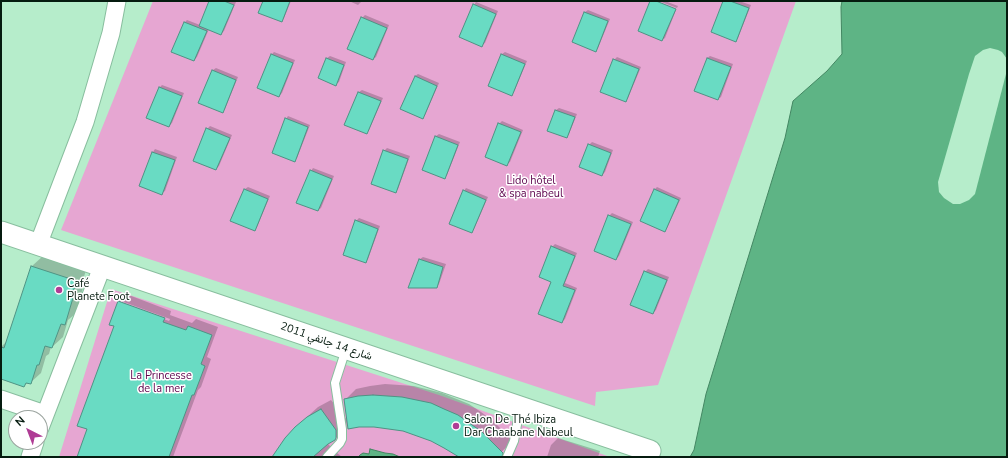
<!DOCTYPE html>
<html>
<head>
<meta charset="utf-8">
<style>
	body { margin:0 }
	#map { position:relative; width:1008px; height:458px; overflow:hidden; background:#b6edcb; font-family:"Nunito Sans",sans-serif }
	canvas { display:block }
	.frame { position:absolute; inset:0; border:2px solid #051b0f; pointer-events:none }
	.north { position:absolute; left:8px; top:410px; width:40px; height:40px; box-sizing:border-box; background:#fff; border:1px solid #9ba49f; border-radius:50%; rotate:318deg; font-size:11px; font-weight:700; line-height:16px; text-align:center; color:#051b0f }
	.north::after { content:''; display:block; margin:auto; width:14px; height:18px; background:#af3c95; clip-path:polygon(50% 0,100% 100%,50% 72%,0 100%) }
</style>
</head>
<body>
<div id="map">
<canvas width="1008" height="458"></canvas>
<div class="frame"></div>
<div class="north">N</div>
</div>
<script>
const c = document.querySelector('canvas').getContext('2d');
c.lineJoin = 'round';
function fill(path, color) {
  c.fillStyle = color;
  c.fill(path, 'evenodd');
}
function poly(rows) {
  const path = new Path2D();
  for (const r of rows) {
    path.moveTo(r[0], r[1]);
    for (let i = 2; i < r.length; i += 2) path.lineTo(r[i], r[i + 1]);
  }
  return path;
}
function trace(path, color, width, dash) {
  c.strokeStyle = color;
  c.lineWidth = width;
  c.lineCap = dash ? 'butt' : 'round';
  c.setLineDash(dash || []);
  c.stroke(path);
}
function write(font, color, halo, rows, align = 'center') {
  c.font = font + ' "Nunito Sans",Vazirmatn,sans-serif';
  c.lineWidth = 3;
  c.setLineDash([]);
  c.textBaseline = 'middle';
  c.strokeStyle = halo;
  c.fillStyle = color;
  for (const [text, x, y, turn = 0] of rows) {
    c.save();
    c.translate(x, y);
    c.rotate((+turn || 0) * Math.PI / 180);
    c.textAlign = isNaN(turn) ? turn : align;
    if (halo) c.strokeText(text, 0, 0);
    c.fillText(text, 0, 0);
    c.restore();
  }
}
const green = poly([
	[153,1,796,1,658,385,596,392,595,406,61,230],
	[111,289,439,395,610,457,59,457]
]);
const water = poly([
	[842,1,1007,1,1007,457,690,457,694,450,706,394,785,138,793,101,827,71,842,54,841,7,842,1],
	[370,449,385,453,393,454,400,457,358,457,360,455,363,453,369,454,370,449]
]);
const pier = poly([
	[990,48,998,50,1002,52,1007,59,1007,69,1006,74,975,194,969,200,960,204,953,204,944,198,939,192,938,182,969,74,975,56,983,50]
]);
const shadow = poly([
	[210,1,233,1,236,2,224,31,221,34,209,29,197,57,194,60,184,23,187,20,200,25],
	[264,1,291,1,284,18,282,21],
	[349,1,362,1,358,5],
	[651,1,654,1,676,10,665,38,662,40],
	[659,1,665,1,678,6,677,8],
	[724,1,739,1,751,5,738,38,736,41],
	[476,2,498,11,485,43,482,45,474,5],
	[588,10,610,19,598,48,595,51,573,42,585,12],
	[365,15,389,25,376,57,373,59,362,18],
	[274,52,295,60,282,93,279,96,271,55],
	[505,52,527,61,514,92,511,94,489,85,502,54],
	[330,56,346,62,339,82,336,84,319,78,327,58],
	[710,56,733,64,721,97,718,99,707,58],
	[617,57,641,67,628,98,625,101,614,60],
	[216,68,238,77,225,109,222,112,200,102,213,70],
	[418,74,439,83,425,115,422,118,415,76],
	[162,85,184,93,172,123,169,126,159,88],
	[362,90,383,98,369,130,366,133,359,92],
	[559,108,577,114,569,134,567,137,548,130,556,110],
	[288,116,310,125,297,158,294,160,286,119],
	[502,121,523,130,510,162,507,164,499,124],
	[210,126,232,135,219,166,216,169,207,129],
	[439,134,460,142,447,175,444,177,423,169,436,136],
	[592,142,613,150,605,172,602,175,589,145],
	[387,148,410,156,398,189,395,192,384,151],
	[155,149,177,157,165,191,162,193,140,185,153,152],
	[313,168,334,176,321,208,318,210,311,171],
	[248,187,270,196,257,227,255,230,232,220,245,189],
	[657,187,681,198,667,228,665,231,654,190],
	[466,188,488,197,474,229,472,232,464,191],
	[612,213,633,222,619,256,616,259,609,216],
	[359,218,380,226,368,259,366,262,356,221],
	[555,244,577,253,565,283,577,288,565,319,562,322,552,281,552,247],
	[43,256,86,270,81,287,83,288,75,314,68,320,63,337,52,347,51,347,49,354,46,356,41,373,30,383,27,382,24,386,1,378,1,347,7,341,32,266],
	[423,257,446,264,439,284,436,287,420,259],
	[648,269,669,277,656,310,653,313,645,272],
	[126,294,171,311,170,315,192,323,196,319,218,327,207,357,211,359,201,387,198,390,173,457,78,457,88,429,115,326,110,324,119,301],
	[121,301,170,319,169,321,121,303],
	[385,384,414,386,442,393,469,404,481,412,493,421,513,441,496,457,461,457,445,447,345,400,356,389,370,386],
	[331,400,347,420,346,427,335,439,327,443,331,447,334,451,337,453,342,457,274,457,296,427,318,407],
	[558,438,600,451,598,457,547,457,551,445]
]);
const building = poly([
	[209,1,224,1,234,5,221,35,199,26,209,1],
	[263,1,290,1,282,22,258,13,263,1],
	[650,1,656,1,676,9,662,41,638,31,650,1],
	[723,1,730,1,749,8,736,42,711,32,723,1],
	[473,4,496,14,482,47,459,37,473,4],
	[584,12,608,21,596,52,572,42,584,12],
	[361,17,387,28,373,60,347,49,361,17],
	[184,22,207,31,194,61,171,52,184,22],
	[271,54,293,63,279,97,257,88,271,54],
	[501,54,525,64,512,96,488,86,501,54],
	[326,58,344,65,336,86,318,78,326,58],
	[707,58,731,67,718,100,694,91,707,58],
	[613,59,639,69,626,102,600,92,613,59],
	[212,70,236,80,223,113,198,103,212,70],
	[415,76,437,86,423,119,400,109,415,76],
	[159,87,182,96,169,127,146,118,159,87],
	[358,92,381,101,367,134,344,125,358,92],
	[555,110,575,117,567,138,547,131,555,110],
	[285,118,308,127,295,162,272,153,285,118],
	[498,123,521,132,507,166,485,157,498,123],
	[206,128,230,138,216,170,193,161,206,128],
	[435,136,458,145,445,179,422,170,435,136],
	[588,144,611,153,602,176,579,167,588,144],
	[383,150,408,159,396,193,371,184,383,150],
	[152,152,175,160,162,195,139,186,152,152],
	[310,170,332,179,318,211,296,203,310,170],
	[244,189,268,199,255,231,230,221,244,189],
	[654,189,679,200,665,232,640,221,654,189],
	[463,190,486,200,472,233,449,224,463,190],
	[608,215,631,224,616,260,594,251,608,215],
	[355,220,378,229,366,263,343,255,355,220],
	[551,246,575,256,563,286,575,290,562,323,538,314,551,282,539,277,551,246],
	[419,259,443,267,437,288,408,288,419,259],
	[31,266,77,281,71,297,73,298,65,325,61,324,52,348,45,346,39,365,37,365,31,384,26,383,24,387,1,379,1,347,4,348,31,266],
	[644,271,667,280,653,314,630,305,644,271],
	[118,301,165,318,163,322,186,330,188,326,212,335,201,364,205,366,194,395,192,395,169,457,77,457,87,429,77,426,114,326,109,325,118,301],
	[373,395,402,397,431,403,444,409,458,415,482,432,503,453,502,457,459,457,444,448,431,441,403,431,374,427,359,427,348,429,344,399,358,396,373,395],
	[321,409,336,430,336,438,335,440,328,444,313,457,272,457,285,438,295,427,307,417,321,409]
]);
const service = poly([
	[327,457,340,443,342,439,342,429,335,383,346,349],
	[507,457,514,441,520,408]
]);
const minor = poly([
	[38,245,85,122,111,33,117,1],
	[1,399,45,414],
	[40,428,102,267],
	[30,457,35,442]
]);
const tertiary = poly([
	[1,232,650,451]
]);
const markers = [
	[59,290,4,"#af3c95"],
	[456,426,4,"#af3c95"]
];
const parkNames = [
	["Lido hôtel",531,181],
	["& spa nabeul",531,194],
	["La Princesse",161,376],
	["de la mer",161,389]
];
const poiNames = [
	["Café",67,284],
	["Planete Foot",67,297],
	["Salon De Thé Ibiza",464,420],
	["Dar Chaabane Nabeul",464,433]
];
const streetNames = [
	["شارع 14 جانفي 2011",326,342,19]
];
fill(green, '#e6a6d2');
fill(water, '#5eb485');
trace(water, '#438662', 1);
fill(pier, '#b6edcb');
fill(shadow, '#0003');
fill(building, '#69dbc3');
trace(building, '#4f9384', 1);
trace(service, '#88be9e', 10);
trace(minor, '#88be9e', 19);
trace(tertiary, '#88be9e', 23);
trace(service, '#fff', 8);
trace(minor, '#fff', 17);
trace(tertiary, '#fff', 21);
for (const [x, y, r, color] of markers) {
  const dot = new Path2D();
  dot.arc(x, y, r, 0, 2 * Math.PI);
  c.fillStyle = color;
  c.fill(dot);
  trace(dot, '#fff', 1.5);
}
write('11px', '#5e054e', '#fff', parkNames);
write('11px', '#051b0f', '#fff', poiNames, 'left');
write('11px', '#051b0f', '#fff', streetNames);
</script>
</body>
</html>
